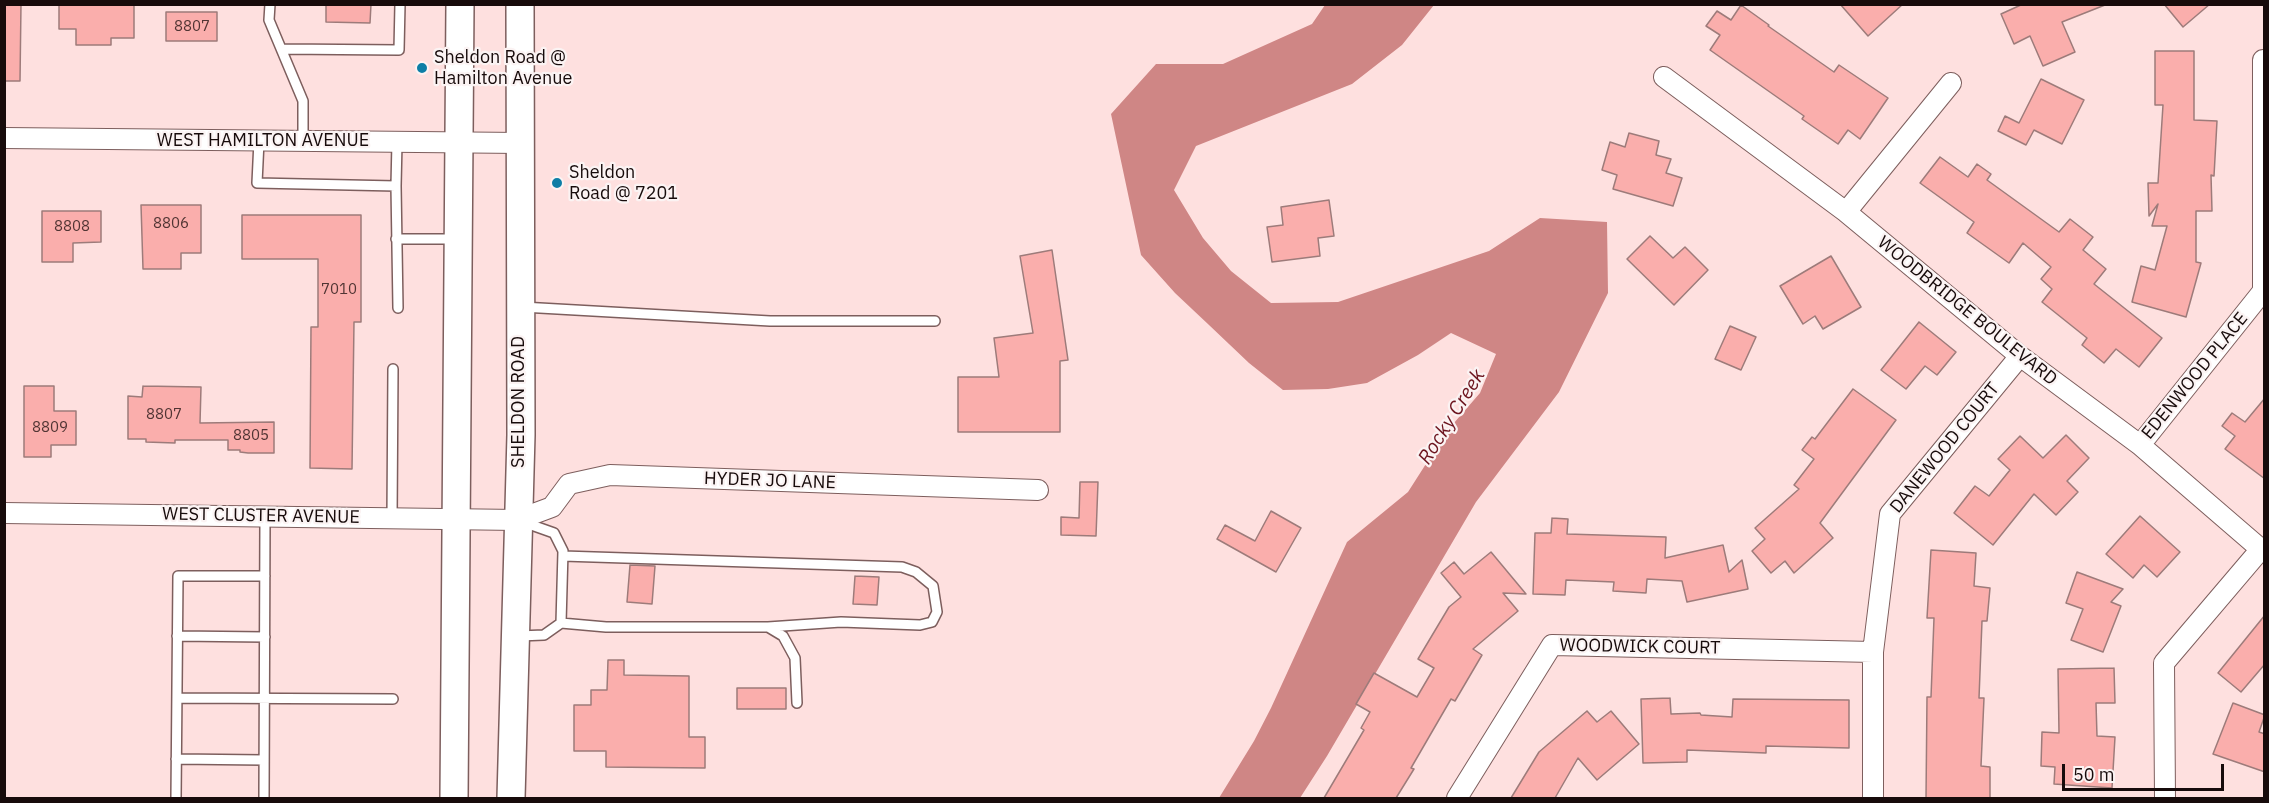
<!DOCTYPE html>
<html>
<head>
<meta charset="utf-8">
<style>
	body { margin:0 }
	#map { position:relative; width:2269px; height:803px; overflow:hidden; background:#fee0df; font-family:"IBM Plex Sans",sans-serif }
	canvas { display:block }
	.frame { position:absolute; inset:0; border:6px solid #170b0b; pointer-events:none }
	.scale { position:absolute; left:2062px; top:764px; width:162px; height:27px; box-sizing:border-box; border:3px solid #170b0b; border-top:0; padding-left:8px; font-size:18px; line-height:21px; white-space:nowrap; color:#170b0b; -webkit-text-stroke:4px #fbf3f3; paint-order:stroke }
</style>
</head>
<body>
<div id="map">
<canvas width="2269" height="803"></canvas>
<div class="frame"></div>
<div class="scale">50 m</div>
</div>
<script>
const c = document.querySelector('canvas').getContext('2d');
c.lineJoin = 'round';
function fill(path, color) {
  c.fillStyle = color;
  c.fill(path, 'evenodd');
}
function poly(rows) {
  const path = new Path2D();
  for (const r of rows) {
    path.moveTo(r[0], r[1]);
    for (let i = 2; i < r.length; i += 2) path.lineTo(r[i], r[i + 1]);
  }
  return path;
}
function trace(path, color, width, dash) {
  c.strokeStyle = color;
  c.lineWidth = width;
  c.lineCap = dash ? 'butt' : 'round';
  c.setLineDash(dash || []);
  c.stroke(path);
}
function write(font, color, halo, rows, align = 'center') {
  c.font = font + ' "IBM Plex Sans",sans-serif';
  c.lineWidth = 4.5;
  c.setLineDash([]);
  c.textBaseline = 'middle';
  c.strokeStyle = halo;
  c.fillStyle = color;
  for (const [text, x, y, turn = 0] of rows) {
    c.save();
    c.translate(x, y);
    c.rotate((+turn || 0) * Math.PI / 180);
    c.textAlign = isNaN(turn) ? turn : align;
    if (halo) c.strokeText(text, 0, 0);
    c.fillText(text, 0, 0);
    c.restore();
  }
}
const water = poly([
	[1325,5,1434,5,1402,45,1352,84,1196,146,1174,190,1203,238,1231,271,1271,303,1338,302,1489,251,1540,218,1607,222,1608,293,1559,392,1476,502,1327,756,1300,798,1219,798,1254,741,1271,708,1347,542,1408,492,1447,431,1480,393,1496,354,1451,333,1418,355,1367,383,1328,389,1283,390,1249,363,1209,325,1175,293,1141,255,1111,114,1156,64,1223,64,1312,24]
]);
const building = poly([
	[4,4,21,4,20,81,4,81,4,4],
	[59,4,134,4,134,38,111,38,111,45,76,45,76,29,59,29,59,4],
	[326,4,371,4,370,23,326,22,326,4],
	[1840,4,1903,4,1868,36,1840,4],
	[2023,4,2105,4,2105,5,2062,22,2075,52,2043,66,2030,36,2014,44,2001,14,2023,4],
	[2164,4,2210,4,2183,27,2164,4],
	[1741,5,1769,25,1768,26,1834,72,1839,65,1888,98,1860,139,1848,130,1838,144,1802,119,1804,116,1710,50,1720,35,1706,26,1717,11,1731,20,1741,5],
	[166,12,217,12,217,41,166,41,166,12],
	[2155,51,2194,51,2194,120,2217,121,2214,176,2211,175,2212,211,2196,211,2196,262,2201,263,2186,317,2132,302,2141,266,2155,270,2167,226,2152,226,2158,204,2149,216,2148,183,2158,183,2163,105,2155,105,2155,51],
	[2041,79,2084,100,2062,144,2034,130,2026,145,1998,131,2005,116,2019,123,2041,79],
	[1629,133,1659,141,1656,155,1671,159,1666,173,1682,178,1673,206,1613,189,1617,175,1602,170,1610,142,1625,147,1629,133],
	[1940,157,1968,177,1977,164,1991,174,1987,180,2059,232,2070,219,2093,237,2083,250,2106,269,2094,284,2162,338,2139,367,2116,349,2104,363,2082,345,2087,338,2042,302,2052,289,2041,279,2051,267,2023,243,2009,263,1967,233,1974,222,1920,183,1940,157],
	[1329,200,1334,236,1318,238,1320,256,1272,262,1267,227,1283,225,1281,207,1329,200],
	[141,205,201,205,201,253,181,253,181,269,143,269,141,205],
	[42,211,101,211,101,242,73,243,73,262,42,262,42,211],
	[242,215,361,215,361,322,354,322,352,469,310,468,311,327,318,327,318,259,242,259,242,215],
	[1650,236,1673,258,1685,247,1708,270,1674,305,1627,259,1650,236],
	[1052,250,1068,360,1060,361,1060,432,958,432,958,377,999,377,994,338,1033,333,1020,256,1052,250],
	[1831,256,1861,307,1823,329,1815,316,1803,324,1780,286,1831,256],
	[1919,322,1956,352,1937,375,1925,366,1906,389,1881,370,1919,322],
	[1730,326,1756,337,1741,370,1715,359,1730,326],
	[24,386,54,386,54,411,76,411,76,445,51,445,51,457,24,457,24,386],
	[143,386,201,387,200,423,274,422,274,453,248,453,240,452,240,450,228,450,228,440,175,440,175,443,146,442,146,439,128,439,128,396,142,397,143,386],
	[1853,389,1896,420,1820,523,1833,538,1794,573,1785,561,1771,573,1752,551,1765,539,1755,528,1799,489,1794,485,1814,459,1802,450,1812,437,1815,439,1853,389],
	[2265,398,2265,479,2225,449,2235,436,2222,426,2232,413,2245,422,2265,398],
	[2066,435,2089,458,2067,481,2078,492,2056,515,2034,494,1993,545,1954,513,1975,486,1989,496,2010,470,1998,459,2020,436,2043,458,2066,435],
	[1080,482,1098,482,1096,536,1061,535,1061,517,1079,518,1080,482],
	[1271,511,1301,528,1276,572,1217,539,1225,525,1255,541,1271,511],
	[2140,516,2180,552,2157,577,2144,565,2133,578,2106,554,2140,516],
	[1552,518,1568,519,1567,534,1666,537,1665,558,1723,545,1729,572,1742,560,1748,589,1687,602,1682,581,1647,579,1646,593,1613,591,1614,582,1566,580,1565,595,1533,594,1535,533,1551,533,1552,518],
	[1931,550,1976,553,1974,586,1990,588,1987,621,1982,621,1979,698,1984,698,1981,766,1990,767,1990,798,1926,798,1927,697,1931,697,1934,618,1927,618,1931,550],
	[1491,552,1526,594,1503,593,1518,611,1473,649,1482,655,1455,701,1451,699,1411,768,1414,769,1396,798,1324,798,1364,730,1361,728,1370,712,1356,704,1374,673,1417,697,1434,668,1418,659,1449,607,1461,597,1441,573,1454,562,1464,574,1491,552],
	[630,565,655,566,652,604,627,602,630,565],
	[2077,572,2123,589,2111,602,2121,606,2103,652,2071,640,2083,609,2066,603,2077,572],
	[855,576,879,577,877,605,853,604,855,576],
	[2265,615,2265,664,2241,692,2218,673,2265,615],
	[608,660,624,660,624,675,689,676,689,737,705,737,705,768,606,767,606,751,574,751,574,705,591,705,591,690,607,690,608,660],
	[2114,668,2115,703,2096,703,2097,736,2115,737,2112,788,2054,784,2055,767,2041,766,2042,732,2059,733,2058,669,2114,668],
	[737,688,786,688,786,709,737,709,737,688],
	[1670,698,1671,714,1700,713,1701,715,1732,717,1733,699,1849,700,1849,748,1766,746,1766,753,1687,750,1687,762,1643,763,1641,699,1670,698],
	[2233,703,2265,715,2259,732,2265,734,2265,772,2213,754,2233,703],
	[1587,711,1597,722,1611,711,1639,744,1597,780,1578,758,1555,798,1511,798,1539,752,1587,711]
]);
const lane = poly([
	[270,4,269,20,303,101,303,141],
	[282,49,399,50,400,4],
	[259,141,257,183,396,186,397,142],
	[396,186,398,308],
	[396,239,457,239],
	[522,307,770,321,935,321],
	[392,518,393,369],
	[563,556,902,567,916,572,933,586,937,612,932,622,920,625,841,622,768,627],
	[561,623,606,627,768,627,783,636,795,658,797,703],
	[177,636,265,637],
	[519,636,544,635,561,623,563,551,554,533,523,522],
	[177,698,393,699],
	[176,759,264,760],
	[176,798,178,576,265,576],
	[264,798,265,516]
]);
const street = poly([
	[1664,77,1846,212,2020,356,2140,445,2264,552],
	[4,138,521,143],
	[1846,212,1951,83],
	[2140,445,2263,291,2263,60],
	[4,513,517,520,552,507,569,484,610,475,1038,490],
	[1457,798,1552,645,1873,652],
	[1873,798,1873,652,1890,514,2020,356],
	[2165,798,2164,663,2261,549]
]);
const secondary = poly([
	[454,798,460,4],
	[511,798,521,435,520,4]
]);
const markers = [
	[422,68,6,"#0d7ea6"],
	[557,183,6,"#0d7ea6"]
];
const numberNames = [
	["8807",192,27],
	["8806",171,224],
	["8808",72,227],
	["7010",339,290],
	["8807",164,415],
	["8809",50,428],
	["8805",251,436]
];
const poiNames = [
	["Sheldon Road @",434,58],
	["Hamilton Avenue",434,79],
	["Sheldon",569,173],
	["Road @ 7201",569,194]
];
const streetNames = [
	["WEST HAMILTON AVENUE",263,141],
	["WOODBRIDGE BOULEVARD",1967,311,39],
	["EDENWOOD PLACE",2195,376,-51],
	["SHELDON ROAD",519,402,-90],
	["DANEWOOD COURT",1945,448,-51],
	["HYDER JO LANE",770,481,2],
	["WEST CLUSTER AVENUE",261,516,1],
	["WOODWICK COURT",1640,647,1]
];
const waterNames = [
	["Rocky Creek",1452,417,-58]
];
fill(water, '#cf8685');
fill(building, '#faaeac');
trace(building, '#9d7b7a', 1.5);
trace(lane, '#7d5e5d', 12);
trace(street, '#7d5e5d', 22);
trace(secondary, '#7d5e5d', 30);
trace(lane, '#fff', 9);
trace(street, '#fff', 20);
trace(secondary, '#fff', 27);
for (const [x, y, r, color] of markers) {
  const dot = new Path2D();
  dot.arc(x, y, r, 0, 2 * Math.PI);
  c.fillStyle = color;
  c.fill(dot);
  trace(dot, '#fbf3f3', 2);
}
write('15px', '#503433', null, numberNames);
write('18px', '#170b0b', '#fbf3f3', poiNames, 'left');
write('18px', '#170b0b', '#fbf3f3', streetNames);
write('italic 20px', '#6d151f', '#fbf3f3', waterNames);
</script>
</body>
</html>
